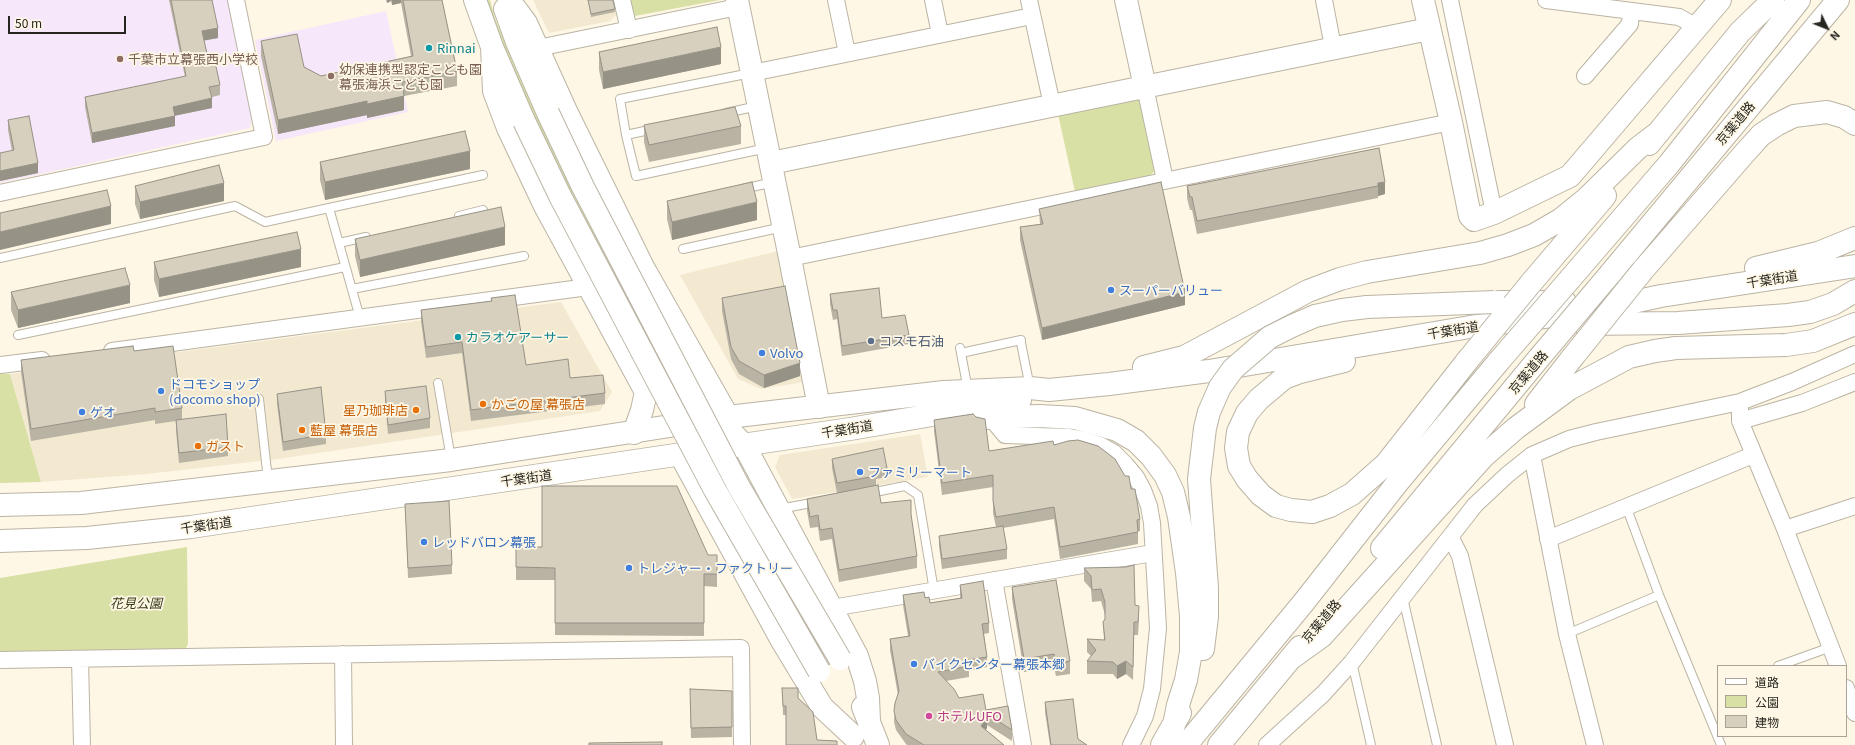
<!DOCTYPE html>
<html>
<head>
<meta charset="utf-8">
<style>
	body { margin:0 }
	#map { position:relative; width:1855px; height:745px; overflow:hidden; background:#fef7e5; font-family:Georgia,"Noto Sans JP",serif }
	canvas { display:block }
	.legend { position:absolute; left:1717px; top:665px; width:130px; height:72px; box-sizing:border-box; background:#fef7e5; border:1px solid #a8a396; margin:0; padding:5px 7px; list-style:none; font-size:12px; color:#27251f }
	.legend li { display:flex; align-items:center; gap:8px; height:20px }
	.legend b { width:20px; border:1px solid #a8a396 }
	.north { position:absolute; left:1807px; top:8px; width:40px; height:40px; -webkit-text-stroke:3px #fef7e5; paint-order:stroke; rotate:133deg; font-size:11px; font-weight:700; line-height:16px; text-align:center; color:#27251f }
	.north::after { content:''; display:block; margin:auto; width:14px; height:18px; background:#27251f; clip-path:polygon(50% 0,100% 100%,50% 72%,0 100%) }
	.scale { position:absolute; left:8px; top:16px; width:118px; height:18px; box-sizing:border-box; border:2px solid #27251f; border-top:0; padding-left:5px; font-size:12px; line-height:14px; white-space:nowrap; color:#27251f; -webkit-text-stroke:3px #fef7e5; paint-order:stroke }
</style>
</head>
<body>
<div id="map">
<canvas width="1855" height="745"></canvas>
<ul class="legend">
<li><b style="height:5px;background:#fff"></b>道路</li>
<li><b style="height:11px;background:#d8e0a6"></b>公園</li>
<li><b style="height:11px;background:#d7d0bf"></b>建物</li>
</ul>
<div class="north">N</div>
<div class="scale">50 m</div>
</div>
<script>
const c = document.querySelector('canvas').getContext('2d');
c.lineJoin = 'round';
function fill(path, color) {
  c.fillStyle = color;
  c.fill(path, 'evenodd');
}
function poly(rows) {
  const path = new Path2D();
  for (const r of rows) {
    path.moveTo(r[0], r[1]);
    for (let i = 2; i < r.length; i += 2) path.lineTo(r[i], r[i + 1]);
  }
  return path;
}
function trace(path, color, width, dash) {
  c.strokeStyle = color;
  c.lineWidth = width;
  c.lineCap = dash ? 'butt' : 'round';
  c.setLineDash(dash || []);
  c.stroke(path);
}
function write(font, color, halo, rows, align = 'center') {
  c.font = font + ' Georgia,"Noto Sans JP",serif';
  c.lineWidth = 3.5;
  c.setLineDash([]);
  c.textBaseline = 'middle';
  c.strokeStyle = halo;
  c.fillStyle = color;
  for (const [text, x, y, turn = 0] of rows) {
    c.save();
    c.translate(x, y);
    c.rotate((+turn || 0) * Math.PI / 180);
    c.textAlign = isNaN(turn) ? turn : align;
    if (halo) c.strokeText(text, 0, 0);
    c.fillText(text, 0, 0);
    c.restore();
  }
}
const built = poly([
	[533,0,614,0,617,14,610,21,549,33],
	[778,251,804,382,761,389,738,379,680,275],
	[561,302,612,392,600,411,278,459,147,474,41,482,10,374],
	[920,434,928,477,792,499,775,467,780,455]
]);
const education = poly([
	[0,0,227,0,252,118,250,128,0,183],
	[386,11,408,112,276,141,255,40]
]);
const green = poly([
	[481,0,490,0,495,18,515,67,559,164,679,392,675,393,549,160],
	[626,0,720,0,635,16,628,10],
	[1136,98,1142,102,1157,168,1150,176,1075,192,1058,114],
	[0,374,10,374,41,482,0,483],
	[187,547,188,644,185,650,0,653,0,578]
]);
const lane = poly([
	[751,73,620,99,626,135,636,176,767,148],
	[726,113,758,106],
	[626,135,654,129],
	[743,189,774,182],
	[459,216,483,210],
	[339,243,366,237],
	[683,249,783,227],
	[0,258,235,206,265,222,329,208],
	[352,289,524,256],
	[360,318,329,208,483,175],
	[18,335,345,267],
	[1021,343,1030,388],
	[960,348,968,390],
	[961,353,1021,340],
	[438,383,451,459],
	[259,399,268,480],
	[870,493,905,486,918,495,934,591],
	[1626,506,1659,595,1721,745],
	[779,509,817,502],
	[1403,598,1437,745],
	[1567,634,1659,595],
	[1352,662,1371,745],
	[1778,666,1831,647]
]);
const street = poly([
	[622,0,629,30],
	[836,0,847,53],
	[933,0,940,34],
	[1029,0,1052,105],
	[1324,0,1333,47],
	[1450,0,1494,213],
	[1546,0,1679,17,1697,27],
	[538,48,738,7],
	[752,73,1032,16],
	[1585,76,1630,24,1631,11],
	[1145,87,1165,180],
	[0,193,264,137,236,0],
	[790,258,1451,122],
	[112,351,588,287],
	[0,365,42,360],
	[1740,402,1740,421,1785,529,1838,666],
	[991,418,1005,435,1068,437,1085,440,1100,445,1114,453,1126,465,1136,477,1143,490,1149,506,1152,523,1158,628,1152,689,1145,716,1131,745],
	[1740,421,1802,403,1855,382],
	[1532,455,1567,634,1595,745],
	[1785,529,1855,506],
	[1451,538,1460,556,1505,745],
	[1548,539,1753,455],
	[994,580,1023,745],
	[832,608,1153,553],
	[343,654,344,745],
	[80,659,82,745],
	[0,660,741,648,742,745],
	[1846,688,1855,713],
	[1267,745,1323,694,1352,662,1475,505,1507,475,1532,455,1569,439,1596,432,1740,402,1792,382,1855,354]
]);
const secondary = poly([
	[475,0,492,47,524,121],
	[509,0,526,23,566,111,644,269,728,417],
	[737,0,790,258,819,407],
	[1126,0,1145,87],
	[1423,0,1451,122,1470,216,1474,220,1494,213,1570,176,1720,0],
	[505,9,517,42,548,113],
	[492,47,494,91,508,128,545,206,646,392,642,410,634,433],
	[771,163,1429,29],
	[700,423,733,434,744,445,857,656,865,681,868,698,869,721],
	[680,454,781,639,822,707,853,736],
	[863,707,878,745]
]);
const highway = poly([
	[1649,144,1740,32,1773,0],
	[1756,268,1818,253,1855,238],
	[1643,270,1743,155,1761,135,1776,125,1794,116,1827,112,1844,117,1855,124],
	[1610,274,1838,0],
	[1570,279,1669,164,1799,0],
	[1531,283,1605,196],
	[1499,302,1565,302],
	[1584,324,1678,323,1788,315,1810,312,1833,304,1855,291],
	[1344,361,1300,372,1284,378,1259,399,1247,413,1238,432,1236,448,1239,466,1247,479,1261,495,1276,506,1291,510,1312,512,1330,506,1352,494,1386,464,1467,361],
	[1144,367,1184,357,1308,291,1340,279,1367,272,1480,253,1508,245,1534,235,1560,220,1586,199,1638,148,1659,132],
	[1536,404,1572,358],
	[982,418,1040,416,1075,418,1117,430,1136,441,1151,456,1165,475,1173,492,1179,517,1187,573,1191,616,1191,652,1186,680,1178,705,1174,725],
	[1199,479,1207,588,1207,617,1203,649],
	[0,505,81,503,451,460,728,417,944,392,1030,388,1049,390,1109,384,1209,371,1470,327,1596,310,1661,296,1855,266],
	[0,541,87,538,191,527,850,429,1020,400],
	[1382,548,1539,358],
	[1290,659,1322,636,1484,456,1516,428,1569,389,1629,357,1655,351,1676,348,1786,345,1813,341,1855,324],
	[1162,745,1180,713],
	[1186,745,1304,602,1398,482,1499,361],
	[1219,745,1300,647]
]);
const secondaryBridge = poly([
	[548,113,583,187,739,487,840,659],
	[524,121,560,196,715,490,819,671]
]);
const highwayBridge = poly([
	[1539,358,1610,274],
	[1572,358,1643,270],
	[1467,361,1531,283],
	[1499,361,1570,279],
	[1199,479,1205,428,1209,412,1220,387,1233,369,1270,337,1292,326,1315,316,1342,310,1367,307,1494,302]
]);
const wall = poly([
	[169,0,212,0,218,38,204,40,209,63,220,85,220,95,212,97,212,108,174,116,175,126,92,143,85,107,85,97,185,77],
	[386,0,442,0,457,71,457,86,404,96,404,110,367,118,367,115,278,134,261,56,261,41,304,67,321,76,411,56,401,3,392,5,391,1,387,3],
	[588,0,613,0,615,12,591,17],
	[599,52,721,64,603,89,599,70],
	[8,120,38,173,0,181,0,153,12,151,8,130],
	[644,125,741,126,741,144,649,162,644,142],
	[1379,148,1385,194,1378,196,1378,198,1197,234,1192,210,1190,210,1187,198,1187,186],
	[320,162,470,169,325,200,320,180],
	[135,186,224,201,140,219,135,204],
	[667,201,757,220,672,240,667,219],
	[1039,209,1185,305,1042,340,1020,240,1020,227,1040,224],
	[355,239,505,245,360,277,355,256],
	[154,262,301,267,159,297,154,280],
	[11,292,130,303,18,328,11,310],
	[830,294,882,318,909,335,909,344,842,356,837,319,833,320,830,304],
	[491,298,526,365,570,378,605,393,605,404,471,421,462,353,426,358,421,321,421,310,491,301],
	[722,298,800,376,764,388,739,374,731,359,722,311],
	[134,351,182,408,182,420,228,447,228,456,179,463,176,430,176,421,155,424,155,420,31,441,21,372,21,360],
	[385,391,430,418,430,428,388,434,385,401],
	[277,394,326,434,326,444,283,451,277,404],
	[934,420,989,451,1054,445,1131,489,1140,519,1140,531,1138,531,1138,544,1060,559,1054,519,1003,528,1007,549,1007,559,942,569,939,546,939,536,996,527,993,513,993,487,942,495,934,431],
	[832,459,887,468,887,477,876,479,876,485,881,503,911,515,917,556,917,568,839,582,832,539,820,541,818,527,810,528,807,511,807,499,837,493,832,468],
	[405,504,452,565,452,574,408,578],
	[516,547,708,555,717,568,717,587,704,586,704,636,555,635,555,580,516,580],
	[1084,568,1135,605,1139,619,1138,635,1134,635,1133,680,1126,674,1117,679,1113,674,1087,674,1087,661,1091,656,1087,652,1087,639,1104,640,1103,622,1105,620,1105,615,1101,601,1092,602,1091,589,1084,581],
	[960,585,989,623,989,633,984,634,987,657,987,667,969,671,969,677,946,681,959,698,986,710,1012,730,1012,741,987,725,987,728,986,730,1004,745,907,745,906,744,896,730,894,722,895,703,898,695,890,650,890,639,908,636,903,605,903,595,925,598,930,603,960,598],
	[1012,587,1070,661,1070,674,1056,676,1054,667,1024,672,1012,599],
	[782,688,798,698,817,740,786,745,786,715,783,715],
	[732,691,732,737,691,738,690,699],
	[1045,702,1078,739,1087,745,1050,745,1045,712]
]);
const shadedWall = poly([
	[387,0,391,0,391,1,387,3],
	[392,0,401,0,401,3,392,5],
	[218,28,218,38,202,41,202,31],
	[721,47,721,64,603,89,603,72],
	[404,96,404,110,367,118,367,104],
	[212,98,212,108,173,116,173,107],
	[367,101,367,115,278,134,278,120],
	[175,116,175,126,92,143,92,133],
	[470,151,470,169,325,200,325,182],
	[38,163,38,173,0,181,0,171],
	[1385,182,1385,194,1378,196,1378,198,1378,183],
	[224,183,224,201,140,219,140,202],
	[757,202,757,220,672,240,672,222],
	[111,206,111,224,0,250,0,232],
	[505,227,505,245,360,277,360,260],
	[301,249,301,267,159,297,159,279],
	[130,285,130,303,18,328,18,310],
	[1185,292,1185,305,1042,340,1042,328],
	[800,363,800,376,764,388,764,375],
	[1126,661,1126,674,1117,679,1117,666],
	[987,718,987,728,981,736,981,726]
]);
const building = poly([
	[171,0,212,0,218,28,202,31,209,63,215,62,220,85,209,87,212,98,173,107,175,116,92,133,85,97,186,76,171,0],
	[403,0,442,0,457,71,402,82,404,96,367,104,367,101,278,120,261,41,297,34,304,67,321,76,413,56,403,0],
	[588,0,613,0,615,9,591,14,588,0],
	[717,27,721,47,603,72,599,52,717,27],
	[735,107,741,126,649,145,644,125,735,107],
	[29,116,38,163,0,171,0,153,14,150,8,120,29,116],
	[465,131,470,151,325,182,320,162,465,131],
	[1379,148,1385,182,1378,183,1378,186,1197,221,1192,197,1190,197,1187,186,1379,148],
	[219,165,224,183,140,202,135,186,219,165],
	[752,182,757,202,672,222,667,201,752,182],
	[1161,182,1185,292,1042,328,1020,227,1043,224,1039,209,1161,182],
	[107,190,111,206,0,232,0,213,107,190],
	[501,207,505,227,360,260,355,239,501,207],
	[297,232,301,249,159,279,154,262,297,232],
	[125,268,130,285,18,310,11,292,125,268],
	[785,286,800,363,764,375,739,361,731,347,722,298,785,286],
	[879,288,882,318,905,315,909,335,842,346,837,310,833,310,830,294,879,288],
	[515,295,526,365,568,359,570,378,603,375,605,393,471,410,462,342,426,347,421,310,492,301,491,298,515,295],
	[133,346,134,351,173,346,182,408,155,412,155,408,31,429,21,360,133,346],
	[426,386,430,418,388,425,385,391,426,386],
	[321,387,326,434,283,442,277,394,321,387],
	[226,414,228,447,179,453,176,420,226,414],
	[973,414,976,417,985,419,989,451,1053,441,1054,445,1068,441,1078,440,1098,446,1115,459,1125,476,1129,476,1131,489,1135,489,1140,519,1137,520,1138,532,1060,547,1054,507,996,517,993,501,993,475,942,483,934,420,973,414],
	[883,448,887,468,875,470,876,476,837,483,832,459,883,448],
	[878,485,881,503,911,500,911,514,917,556,839,570,832,528,820,530,818,515,810,517,807,499,878,485],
	[542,486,677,486,708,555,717,555,717,574,704,574,704,623,555,623,555,568,516,567,516,547,542,547,542,486],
	[449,501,452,565,408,568,405,504,449,501],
	[1003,526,1007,549,942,559,939,536,1003,526],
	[1134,565,1135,605,1139,606,1138,622,1134,622,1133,667,1126,661,1117,666,1113,662,1087,661,1096,650,1087,639,1105,640,1103,622,1105,619,1105,602,1101,589,1092,590,1091,576,1084,568,1126,567,1134,565],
	[1056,580,1070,661,1056,664,1054,654,1024,659,1012,587,1056,580],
	[983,581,989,623,982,624,987,657,968,660,969,666,938,672,954,689,959,698,983,694,986,710,1008,706,1012,730,987,714,987,718,981,726,1004,745,924,745,906,734,896,720,894,711,895,703,899,691,890,639,910,636,903,595,924,592,925,598,929,597,930,603,962,598,960,585,983,581],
	[782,688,798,688,798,698,813,712,817,740,837,741,837,745,786,745,786,706,783,706,782,688],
	[690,689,732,691,732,727,691,728,690,689],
	[1073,699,1078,739,1087,745,1051,745,1045,702,1073,699],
	[662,742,662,745,589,745,589,743,662,742]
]);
const markers = [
	[429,48,4,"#0f9aa8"],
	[120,59,4,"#8d6e63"],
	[331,76,4,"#8d6e63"],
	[1111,290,4,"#3f7fe0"],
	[458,337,4,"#0f9aa8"],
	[871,341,4,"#5c6f8a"],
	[762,353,4,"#3f7fe0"],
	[161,391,4,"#3f7fe0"],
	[483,404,4,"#e8710a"],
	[416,410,4,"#e8710a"],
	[82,412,4,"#3f7fe0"],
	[302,430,4,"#e8710a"],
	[198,446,4,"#e8710a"],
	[860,472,4,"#3f7fe0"],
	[424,542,4,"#3f7fe0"],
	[629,568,4,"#3f7fe0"],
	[914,664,4,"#3f7fe0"],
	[929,716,4,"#d1479c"]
];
const cultureNames = [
	["Rinnai",437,48],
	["カラオケアーサー",466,337]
];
const educationNames = [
	["千葉市立幕張西小学校",128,59],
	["幼保連携型認定こども園",339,69],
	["幕張海浜こども園",339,84]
];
const streetNames = [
	["京葉道路",1735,123,-50],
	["千葉街道",1772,279,-9],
	["千葉街道",1453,330,-9],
	["京葉道路",1528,372,-50],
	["千葉街道",847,429,-9],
	["千葉街道",526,478,-8],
	["千葉街道",206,525,-8],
	["京葉道路",1321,621,-50]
];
const shopNames = [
	["スーパーバリュー",1119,290],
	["Volvo",770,353],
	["ドコモショップ",169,384],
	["(docomo shop)",169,399],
	["ゲオ",90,412],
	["ファミリーマート",868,472],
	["レッドバロン幕張",432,542],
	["トレジャー・ファクトリー",637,568],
	["バイクセンター幕張本郷",922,664]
];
const serviceNames = [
	["コスモ石油",879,341]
];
const foodNames = [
	["かごの屋 幕張店",491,404],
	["星乃珈琲店",408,410,"right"],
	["藍屋 幕張店",310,430],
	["ガスト",206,446]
];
const parkNames = [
	["花見公園",136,603]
];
const hotelNames = [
	["ホテルUFO",937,716]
];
fill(built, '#f3e9d1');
fill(education, '#f6e7fa');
fill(green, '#d8e0a6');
trace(lane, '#bbb4a4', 10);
trace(street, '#bbb4a4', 18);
trace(secondary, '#bbb4a4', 24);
trace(highway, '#bbb4a4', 24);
trace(lane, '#fff', 8);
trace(street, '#fff', 16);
trace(secondary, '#fff', 22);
trace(highway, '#fff', 22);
trace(secondaryBridge, '#bbb4a4', 24, []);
trace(highwayBridge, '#bbb4a4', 24, []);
trace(secondaryBridge, '#fff', 22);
trace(highwayBridge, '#fff', 22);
fill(wall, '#b9b3a4');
fill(shadedWall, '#969286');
fill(building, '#d7d0bf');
trace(building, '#969286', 1);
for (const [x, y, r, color] of markers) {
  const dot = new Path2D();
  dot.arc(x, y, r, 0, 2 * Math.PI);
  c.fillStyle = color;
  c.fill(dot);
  trace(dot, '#fef7e5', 1.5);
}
write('13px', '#0d838f', '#fef7e5', cultureNames, 'left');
write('13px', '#785e54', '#fef7e5', educationNames, 'left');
write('13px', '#27251f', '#fef7e5', streetNames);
write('13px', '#366cbe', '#fef7e5', shopNames, 'left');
write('13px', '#4e5e75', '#fef7e5', serviceNames, 'left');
write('13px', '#c56008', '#fef7e5', foodNames, 'left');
write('italic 13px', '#373b16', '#fef7e5', parkNames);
write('13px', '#b23c85', '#fef7e5', hotelNames, 'left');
</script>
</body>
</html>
